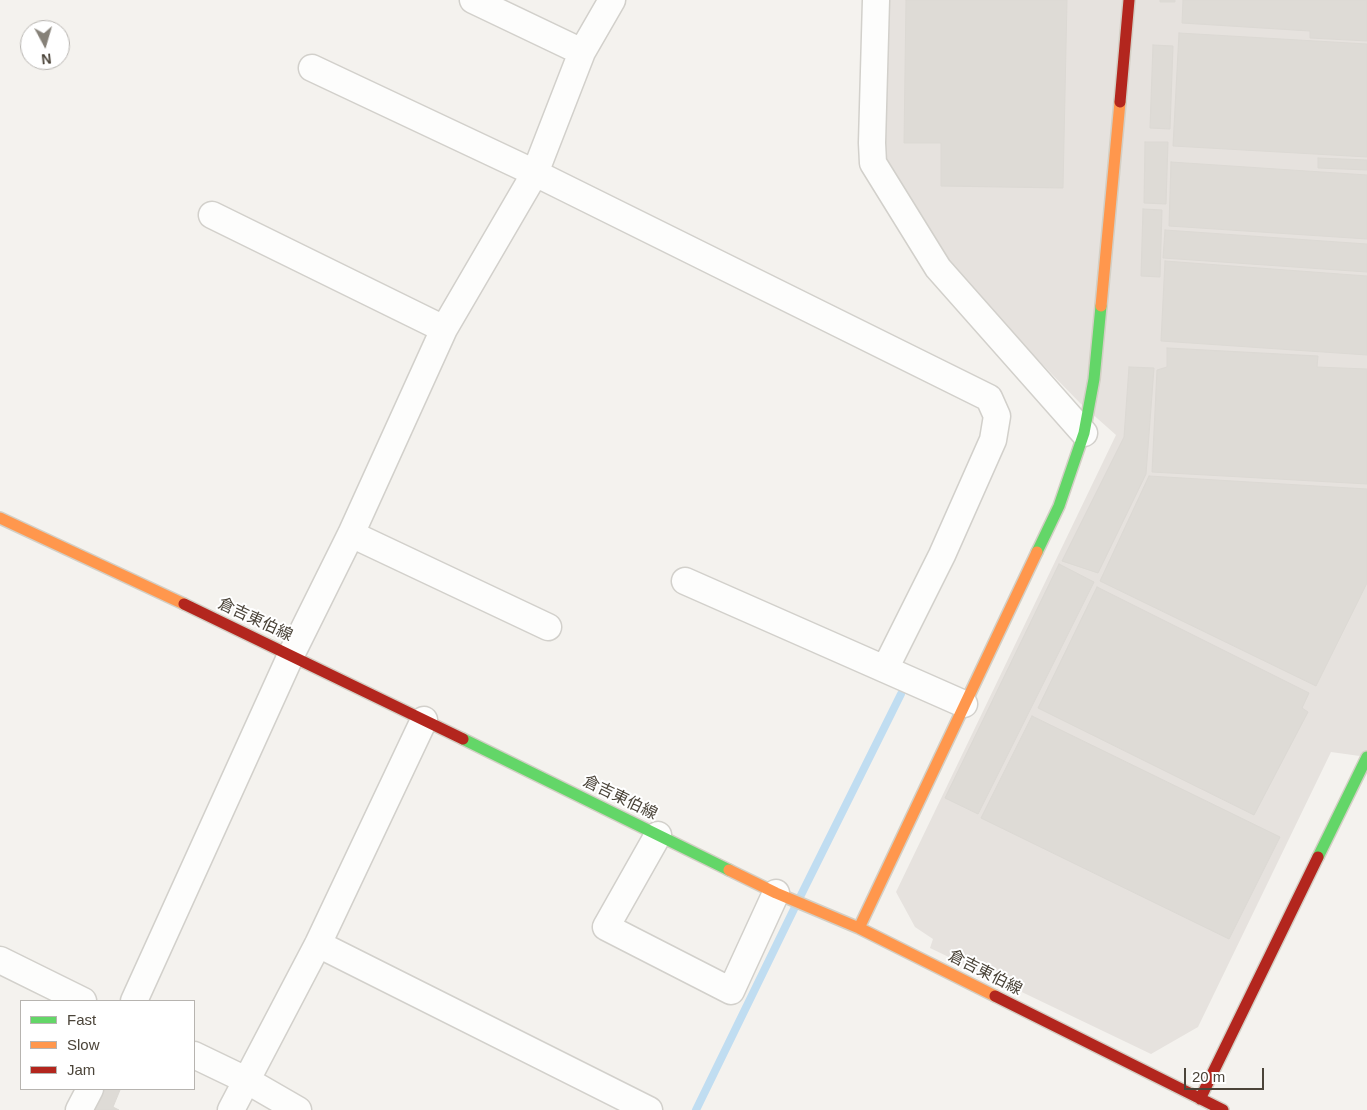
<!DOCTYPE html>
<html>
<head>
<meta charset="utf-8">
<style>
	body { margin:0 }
	#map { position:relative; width:1367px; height:1110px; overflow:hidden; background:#f4f2ee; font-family:Helvetica,sans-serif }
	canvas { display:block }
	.legend { position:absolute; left:20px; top:1000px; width:175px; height:90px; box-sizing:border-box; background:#fff; border:1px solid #b7b4b0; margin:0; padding:6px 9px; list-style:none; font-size:15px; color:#4b4439 }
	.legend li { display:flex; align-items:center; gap:10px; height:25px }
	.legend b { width:25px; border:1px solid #b7b4b0 }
	.north { position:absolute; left:20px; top:20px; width:50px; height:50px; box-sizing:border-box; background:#fff; border:1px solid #b7b4b0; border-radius:50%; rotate:174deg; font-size:14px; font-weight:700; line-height:20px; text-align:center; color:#4b4439 }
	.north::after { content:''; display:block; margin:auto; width:18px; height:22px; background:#868178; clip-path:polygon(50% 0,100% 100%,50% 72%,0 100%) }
	.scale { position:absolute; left:1184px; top:1068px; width:80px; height:22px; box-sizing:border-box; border:2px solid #4b4439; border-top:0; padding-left:6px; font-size:15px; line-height:18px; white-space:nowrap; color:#4b4439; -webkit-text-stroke:4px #fff; paint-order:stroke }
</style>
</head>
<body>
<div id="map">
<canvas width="1367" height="1110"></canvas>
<ul class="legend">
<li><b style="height:6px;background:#63d668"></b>Fast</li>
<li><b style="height:6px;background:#ff974d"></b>Slow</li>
<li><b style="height:6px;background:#b3261e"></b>Jam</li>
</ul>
<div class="north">N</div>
<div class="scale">20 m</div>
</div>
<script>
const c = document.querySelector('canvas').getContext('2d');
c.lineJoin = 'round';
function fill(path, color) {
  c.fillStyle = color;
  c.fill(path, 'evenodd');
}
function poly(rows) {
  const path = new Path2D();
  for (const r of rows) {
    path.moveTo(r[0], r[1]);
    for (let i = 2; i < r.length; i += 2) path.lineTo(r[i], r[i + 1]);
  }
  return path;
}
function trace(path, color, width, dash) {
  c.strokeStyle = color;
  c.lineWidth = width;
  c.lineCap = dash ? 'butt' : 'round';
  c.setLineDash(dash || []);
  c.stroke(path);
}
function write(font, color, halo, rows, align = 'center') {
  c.font = font + ' Helvetica,"Noto Sans JP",sans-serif';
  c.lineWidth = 4;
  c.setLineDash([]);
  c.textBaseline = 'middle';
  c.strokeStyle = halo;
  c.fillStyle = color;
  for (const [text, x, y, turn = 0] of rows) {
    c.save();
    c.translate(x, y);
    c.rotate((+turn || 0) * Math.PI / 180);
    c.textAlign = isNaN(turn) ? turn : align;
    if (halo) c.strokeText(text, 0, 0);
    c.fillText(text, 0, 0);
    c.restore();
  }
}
const industrial = poly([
	[883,0,1367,0,1367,757,1331,752,1198,1027,1151,1054,930,948,933,939,915,927,896,892,1116,435,1080,403,965,285,877,159]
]);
const stream = poly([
	[800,897,901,694],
	[696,1110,795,907]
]);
const building = poly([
	[906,0,1067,0,1063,188,941,186,941,143,904,143,906,0],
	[1160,0,1175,0,1175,2,1160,2,1160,0],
	[1183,0,1367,0,1367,41,1310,38,1310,31,1182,23,1183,0],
	[1179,33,1367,44,1367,157,1173,146,1179,33],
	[1153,45,1173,46,1170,129,1150,128,1153,45],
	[1145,142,1168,142,1166,204,1144,203,1145,142],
	[1318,158,1367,160,1367,170,1318,168,1318,158],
	[1171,162,1367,175,1367,239,1169,226,1171,162],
	[1143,209,1162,210,1160,277,1141,276,1143,209],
	[1165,230,1367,244,1367,272,1163,258,1165,230],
	[1165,261,1367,276,1367,355,1161,341,1165,261],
	[1167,348,1318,356,1317,367,1367,369,1367,484,1152,472,1157,370,1167,367,1167,348],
	[1129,367,1154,368,1146,474,1098,573,1062,561,1124,437,1129,367],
	[1149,476,1367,489,1367,583,1316,686,1100,581,1149,476],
	[1059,564,1094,582,978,814,945,798,1059,564],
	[1097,587,1309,693,1302,708,1308,712,1254,815,1038,708,1097,587],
	[1032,716,1280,837,1229,939,981,818,1032,716],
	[97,1089,116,1089,120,1090,113,1107,119,1110,87,1110,97,1089]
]);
const street = poly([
	[473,0,582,52],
	[876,0,872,143,873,163,938,268,1084,433],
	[312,68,535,173,989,398,997,416,993,440,942,555,885,669],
	[212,215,444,329],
	[351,534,548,627],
	[685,581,964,704],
	[658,835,606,927,731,991,776,893],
	[318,944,649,1110],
	[0,960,83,1001],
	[134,1001,291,655,351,534,444,329,535,173,582,52,612,0],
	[194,1055,246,1080,298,1110],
	[79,1110,90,1089],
	[231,1110,318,944,424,720]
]);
const fast = poly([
	[1037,552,1059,506,1084,433,1094,379,1101,306],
	[463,739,729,870],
	[1318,857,1367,757]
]);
const slow = poly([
	[1101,306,1120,102],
	[0,518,184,604],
	[729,870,776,893,859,928,995,996],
	[859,928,1037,552]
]);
const jam = poly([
	[1120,102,1129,0],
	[184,604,463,739],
	[995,996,1223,1110],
	[1200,1099,1318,857]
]);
const streetNames = [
	["倉吉東伯線",255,620,25],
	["倉吉東伯線",620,798,26],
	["倉吉東伯線",985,973,27]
];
fill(industrial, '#e6e2de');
trace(stream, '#c0ddf1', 8);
fill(building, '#dedbd6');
trace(building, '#dcd9d4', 1);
trace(street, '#d2d0cb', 29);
trace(fast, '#d3cfc5', 14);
trace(slow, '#d3cfc5', 14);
trace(jam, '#d3cfc5', 14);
trace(street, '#fdfdfc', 26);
trace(fast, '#63d668', 11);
trace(slow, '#ff974d', 11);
trace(jam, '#b3261e', 11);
write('16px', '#4b4439', '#fff', streetNames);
</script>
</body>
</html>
